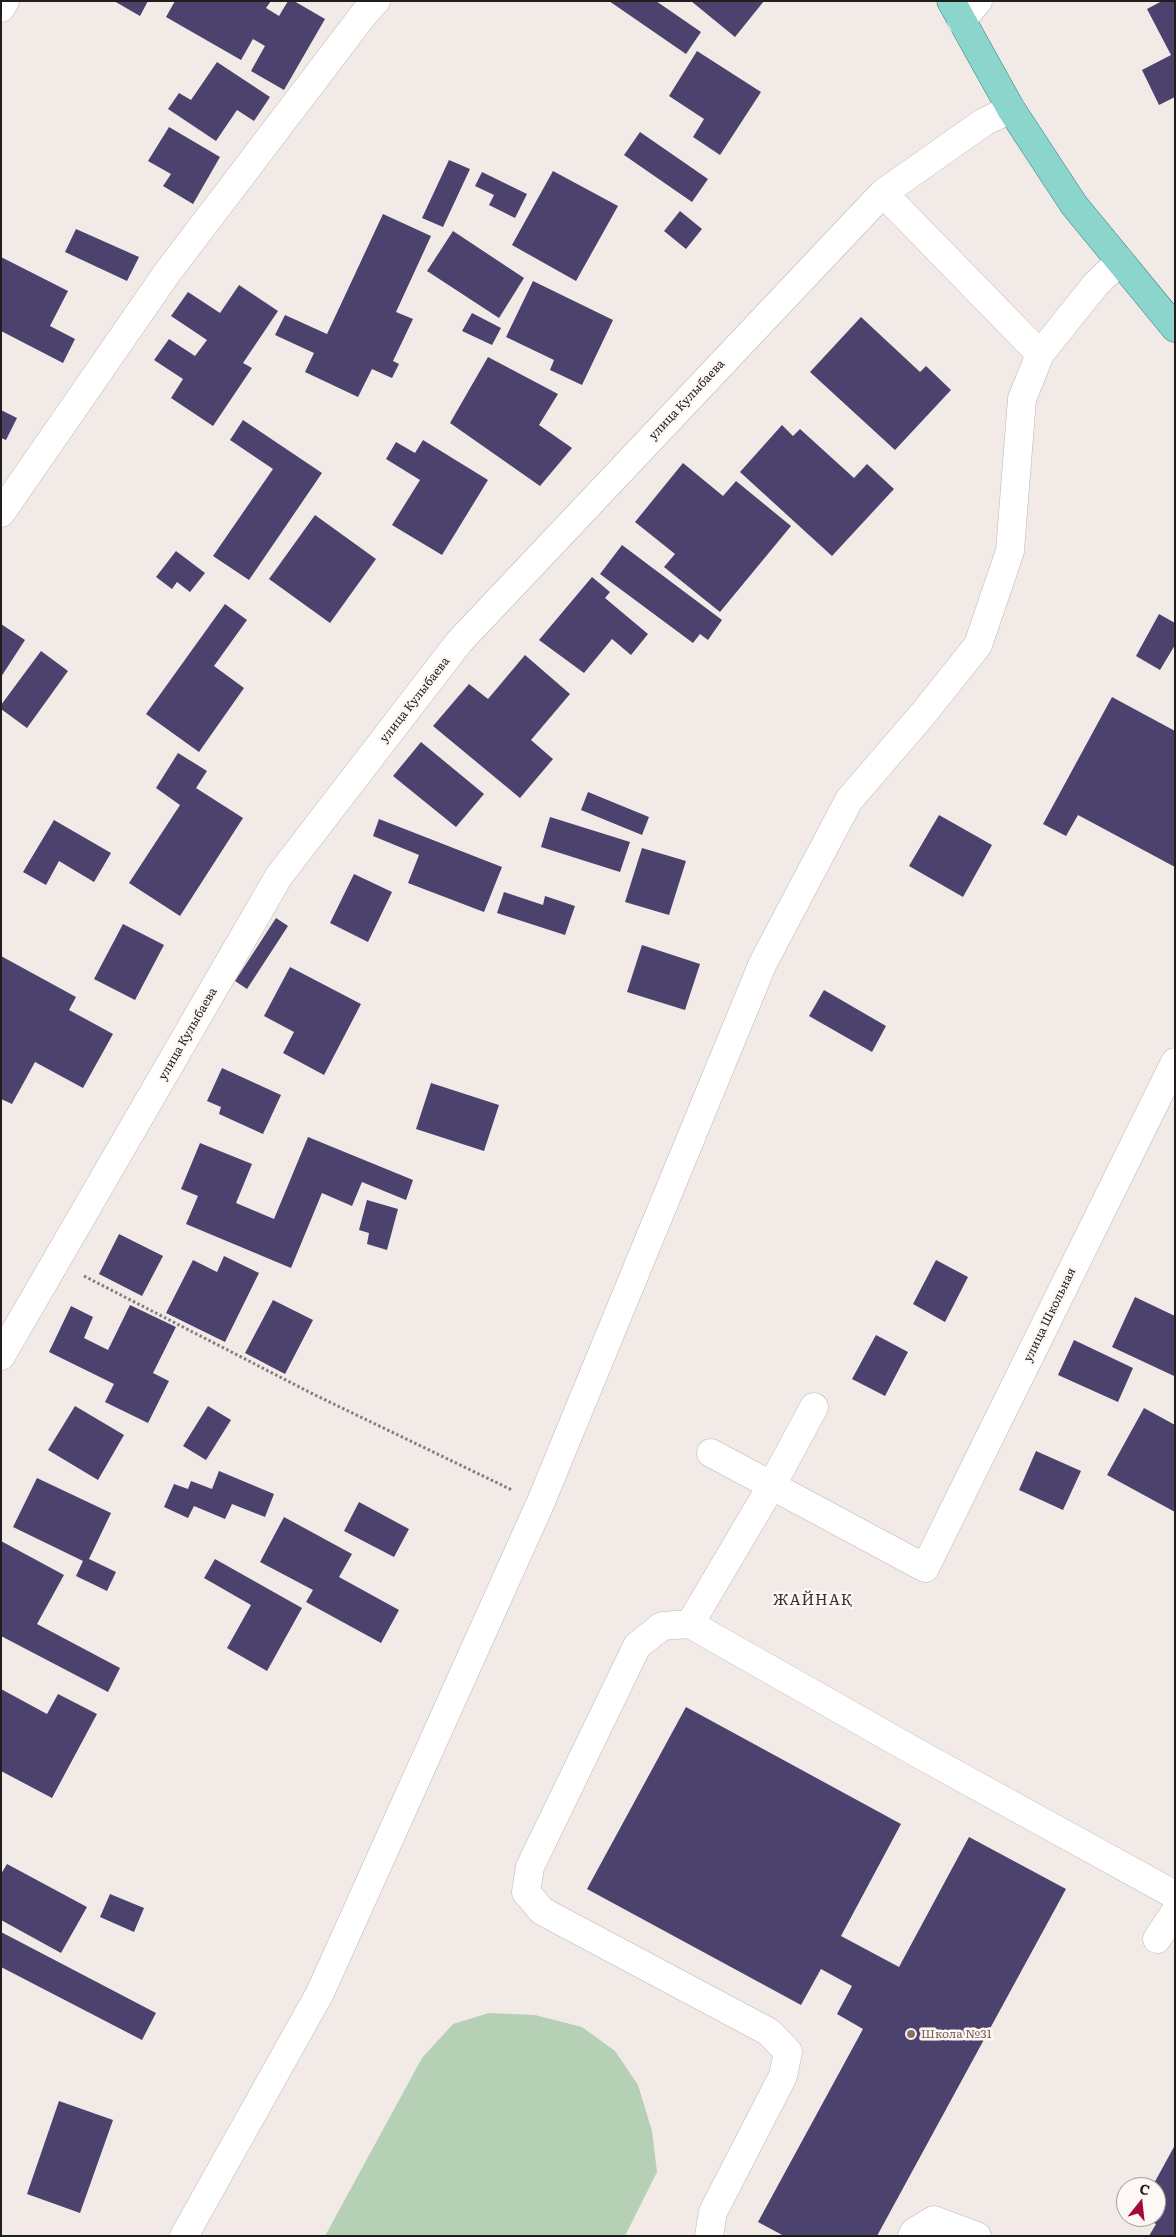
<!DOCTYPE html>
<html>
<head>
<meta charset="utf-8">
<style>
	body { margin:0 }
	#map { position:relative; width:1176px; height:2237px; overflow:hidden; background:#f2eae7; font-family:Literata,serif }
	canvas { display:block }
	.frame { position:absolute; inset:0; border:2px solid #201d1c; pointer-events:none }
	.north { position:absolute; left:1116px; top:2177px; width:50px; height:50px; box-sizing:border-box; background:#fef8f5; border:1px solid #a5a09e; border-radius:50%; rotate:16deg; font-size:14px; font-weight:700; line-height:20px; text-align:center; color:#201d1c }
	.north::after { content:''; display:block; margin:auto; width:18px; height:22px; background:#a30840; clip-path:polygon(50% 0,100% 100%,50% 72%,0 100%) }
</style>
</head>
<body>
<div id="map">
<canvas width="1176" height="2237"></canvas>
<div class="frame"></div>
<div class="north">С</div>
</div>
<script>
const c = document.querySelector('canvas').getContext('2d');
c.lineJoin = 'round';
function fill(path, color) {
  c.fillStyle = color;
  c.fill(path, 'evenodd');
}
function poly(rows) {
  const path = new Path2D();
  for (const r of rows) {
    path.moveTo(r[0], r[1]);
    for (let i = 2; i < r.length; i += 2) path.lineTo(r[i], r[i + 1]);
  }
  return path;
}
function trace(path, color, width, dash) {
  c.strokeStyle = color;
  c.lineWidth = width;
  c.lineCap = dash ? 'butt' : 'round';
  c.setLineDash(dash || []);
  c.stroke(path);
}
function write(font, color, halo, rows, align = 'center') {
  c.font = font + ' Literata,serif';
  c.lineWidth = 5;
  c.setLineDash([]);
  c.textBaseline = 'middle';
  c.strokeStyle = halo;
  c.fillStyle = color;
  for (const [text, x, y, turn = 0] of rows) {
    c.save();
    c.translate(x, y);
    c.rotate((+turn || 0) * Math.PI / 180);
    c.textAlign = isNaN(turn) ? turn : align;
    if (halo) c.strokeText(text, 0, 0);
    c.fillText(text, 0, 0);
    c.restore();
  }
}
const green = poly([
	[489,2013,535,2015,582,2027,615,2051,638,2085,652,2131,657,2172,625,2236,325,2236,422,2058,453,2024]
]);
const building = poly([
	[114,1,148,1,140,16],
	[175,1,271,1,266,8,279,16,288,1,294,1,325,19,284,90,251,71,265,46,253,39,241,60,166,17],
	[609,1,656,1,701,32,686,54],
	[691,1,764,1,735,37],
	[1162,1,1175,1,1175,97,1159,105,1142,70,1171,55,1147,9],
	[697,51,761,92,720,155,693,137,704,119,669,96],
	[217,62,270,97,254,121,237,110,216,141,168,109,179,93,191,100],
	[169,127,220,157,193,204,163,186,171,174,148,161],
	[640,132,708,179,692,202,624,155],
	[449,160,470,169,443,227,422,218],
	[553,171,618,206,576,281,512,245],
	[482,172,527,194,515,218,489,205,494,195,475,186],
	[680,211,702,229,686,249,664,231],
	[383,214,431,236,396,312,413,319,393,361,399,364,392,378,372,369,358,397,305,372,314,353,275,335,285,315,327,334],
	[76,229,139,257,127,281,65,252],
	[453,231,524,278,499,318,427,271],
	[1,257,68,291,50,326,75,339,63,363,1,331],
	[533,281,613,320,582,385,550,370,554,360,506,337],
	[239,285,278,311,243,363,252,368,213,426,171,398,183,379,154,360,169,339,195,356,207,340,171,316,188,292,220,313],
	[472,313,501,328,492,345,462,331],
	[861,317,920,372,926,366,951,390,895,450,810,372],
	[488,357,558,394,539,425,572,448,540,486,450,423],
	[1,410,17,418,6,440,1,438],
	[243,420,322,473,249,580,213,556,273,469,230,440],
	[782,425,793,436,800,429,854,478,867,464,894,489,832,556,740,472],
	[423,440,488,480,442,555,392,525,420,480,386,459,396,442,415,453],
	[683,463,723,496,736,481,791,526,720,612,664,567,675,554,635,522],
	[315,515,376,559,330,623,269,579],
	[622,545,722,620,708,640,700,634,693,643,600,574],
	[176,551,205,573,190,592,177,582,172,589,156,577],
	[592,577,610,592,605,598,648,634,631,655,612,639,584,673,539,640],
	[225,604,247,620,214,666,244,688,199,752,146,714],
	[1159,614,1175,623,1175,645,1160,670,1136,656],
	[1,624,25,640,1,677],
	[41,651,68,671,27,728,1,709,1,705],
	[525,655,570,694,531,740,553,759,520,798,433,726,469,684,488,699],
	[1112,697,1175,731,1175,867,1078,815,1066,836,1043,824],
	[421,742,484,794,456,827,393,776],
	[178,753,207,771,196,788,243,818,180,916,129,883,180,805,156,788],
	[588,792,649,817,642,835,581,810],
	[939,815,992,845,963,897,909,866],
	[550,817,630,842,620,872,541,847],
	[379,819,502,867,484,912,408,883,419,855,373,836],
	[54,820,111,853,94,882,59,861,46,885,23,872],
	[642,848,686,861,669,915,625,902],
	[354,874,392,892,368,942,330,923],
	[504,892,543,905,545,896,575,906,565,935,497,913],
	[276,918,288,926,247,989,235,981],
	[123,924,164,945,135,1000,94,979],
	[642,945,700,964,685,1010,627,992],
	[1,956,76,997,69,1010,113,1034,83,1088,35,1062,12,1104,1,1099],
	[290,967,361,1004,324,1075,283,1053,294,1032,264,1016],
	[824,990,886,1026,872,1052,809,1016],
	[222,1068,281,1095,263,1134,219,1114,221,1107,207,1101],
	[431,1083,499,1105,484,1151,416,1129],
	[308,1137,413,1180,406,1200,362,1182,352,1206,322,1193,291,1268,186,1224,198,1196,181,1189,200,1143,252,1164,236,1203,274,1219],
	[367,1200,398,1209,387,1250,367,1244,369,1233,359,1230],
	[119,1234,163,1256,142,1296,99,1274],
	[224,1256,259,1273,225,1342,166,1313,193,1260,217,1272],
	[936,1260,968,1277,945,1322,913,1304],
	[1135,1297,1175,1316,1174,1376,1112,1347],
	[273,1300,313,1320,285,1374,245,1353],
	[130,1305,176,1327,153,1373,169,1381,148,1423,105,1402,114,1384,49,1352,71,1306,93,1317,84,1338,108,1350],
	[876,1335,908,1352,885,1396,852,1379],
	[1074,1340,1133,1368,1118,1402,1058,1375],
	[75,1406,124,1435,98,1480,48,1450],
	[208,1406,231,1420,206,1460,183,1446],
	[1144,1408,1175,1425,1175,1512,1107,1475],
	[1036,1451,1081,1471,1063,1510,1019,1490],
	[219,1471,274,1494,265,1517,232,1504,225,1519,194,1506,188,1518,164,1507,174,1484,188,1489,191,1481,212,1489],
	[37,1478,111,1513,89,1559,116,1572,107,1591,76,1576,83,1561,13,1527],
	[359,1502,409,1529,394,1557,344,1531],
	[284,1517,352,1554,339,1577,399,1610,381,1643,306,1602,313,1590,260,1562],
	[1,1541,64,1575,37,1624,120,1668,108,1692,1,1636],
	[215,1559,302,1608,267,1671,227,1648,251,1605,204,1578],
	[1,1689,47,1714,58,1694,97,1714,52,1798,1,1771],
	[686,1707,901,1824,841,1936,899,1967,969,1837,1066,1889,877,2236,784,2236,758,2222,863,2029,837,2014,852,1986,821,1969,801,2005,587,1889],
	[7,1864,87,1907,61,1953,1,1920,1,1874],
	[110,1894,144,1908,134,1932,100,1917],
	[1,1932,156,2013,142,2040,1,1967],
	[59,2101,113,2120,80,2213,27,2194],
	[1175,2145,1175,2236,1149,2236,1156,2224,1143,2217,1156,2217,1156,2187,1152,2187]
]);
const path = poly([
	[84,1276,313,1394,512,1490]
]);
const minor = poly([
	[1,8,5,1],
	[961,21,978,1],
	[883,193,1040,354],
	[1,513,167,273,364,14,376,1],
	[1,1356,279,876,459,642,883,193,984,122,1011,109],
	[711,1453,925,1568,1175,1062],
	[690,1624,772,1485,814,1407],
	[1157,1939,1175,1912],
	[184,2236,320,1993,540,1504,763,963,849,800,923,714,978,645,1010,551,1022,399,1040,354,1096,284,1120,261],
	[709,2236,713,2212,783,2076,788,2052,769,2032,542,1911,526,1892,530,1867,637,1646,662,1626,690,1624,919,1754,1175,1895],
	[912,2236,914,2232,934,2220,977,2236]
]);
const major = poly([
	[951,1,1011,109,1074,205,1175,328]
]);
const markers = [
	[911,2034,5,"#8d6e63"]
];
const streetNames = [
	["улица Кулыбаева",687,400,-47],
	["улица Кулыбаева",415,700,-52],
	["улица Кулыбаева",188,1034,-60],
	["улица Школьная",1050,1315,-64]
];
const educationNames = [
	["Школа №31",921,2034]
];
const quarterNames = [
	["ЖАЙНАҚ",813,1601]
];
fill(green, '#b5d0b5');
fill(building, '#4c426e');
trace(minor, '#beb6b3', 29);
trace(major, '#348279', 29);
trace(path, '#837e7c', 3, [2.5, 2.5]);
trace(minor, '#fff', 28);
trace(major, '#8bd5cd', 28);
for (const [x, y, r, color] of markers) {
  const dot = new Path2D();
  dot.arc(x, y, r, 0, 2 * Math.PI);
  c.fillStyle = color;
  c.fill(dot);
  trace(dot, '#fef8f5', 2);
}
write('12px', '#201d1c', '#fef8f5', streetNames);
write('12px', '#785e54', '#fef8f5', educationNames, 'left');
c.letterSpacing = '1px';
write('15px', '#36302e', '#fef8f5', quarterNames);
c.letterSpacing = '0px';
</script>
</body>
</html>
